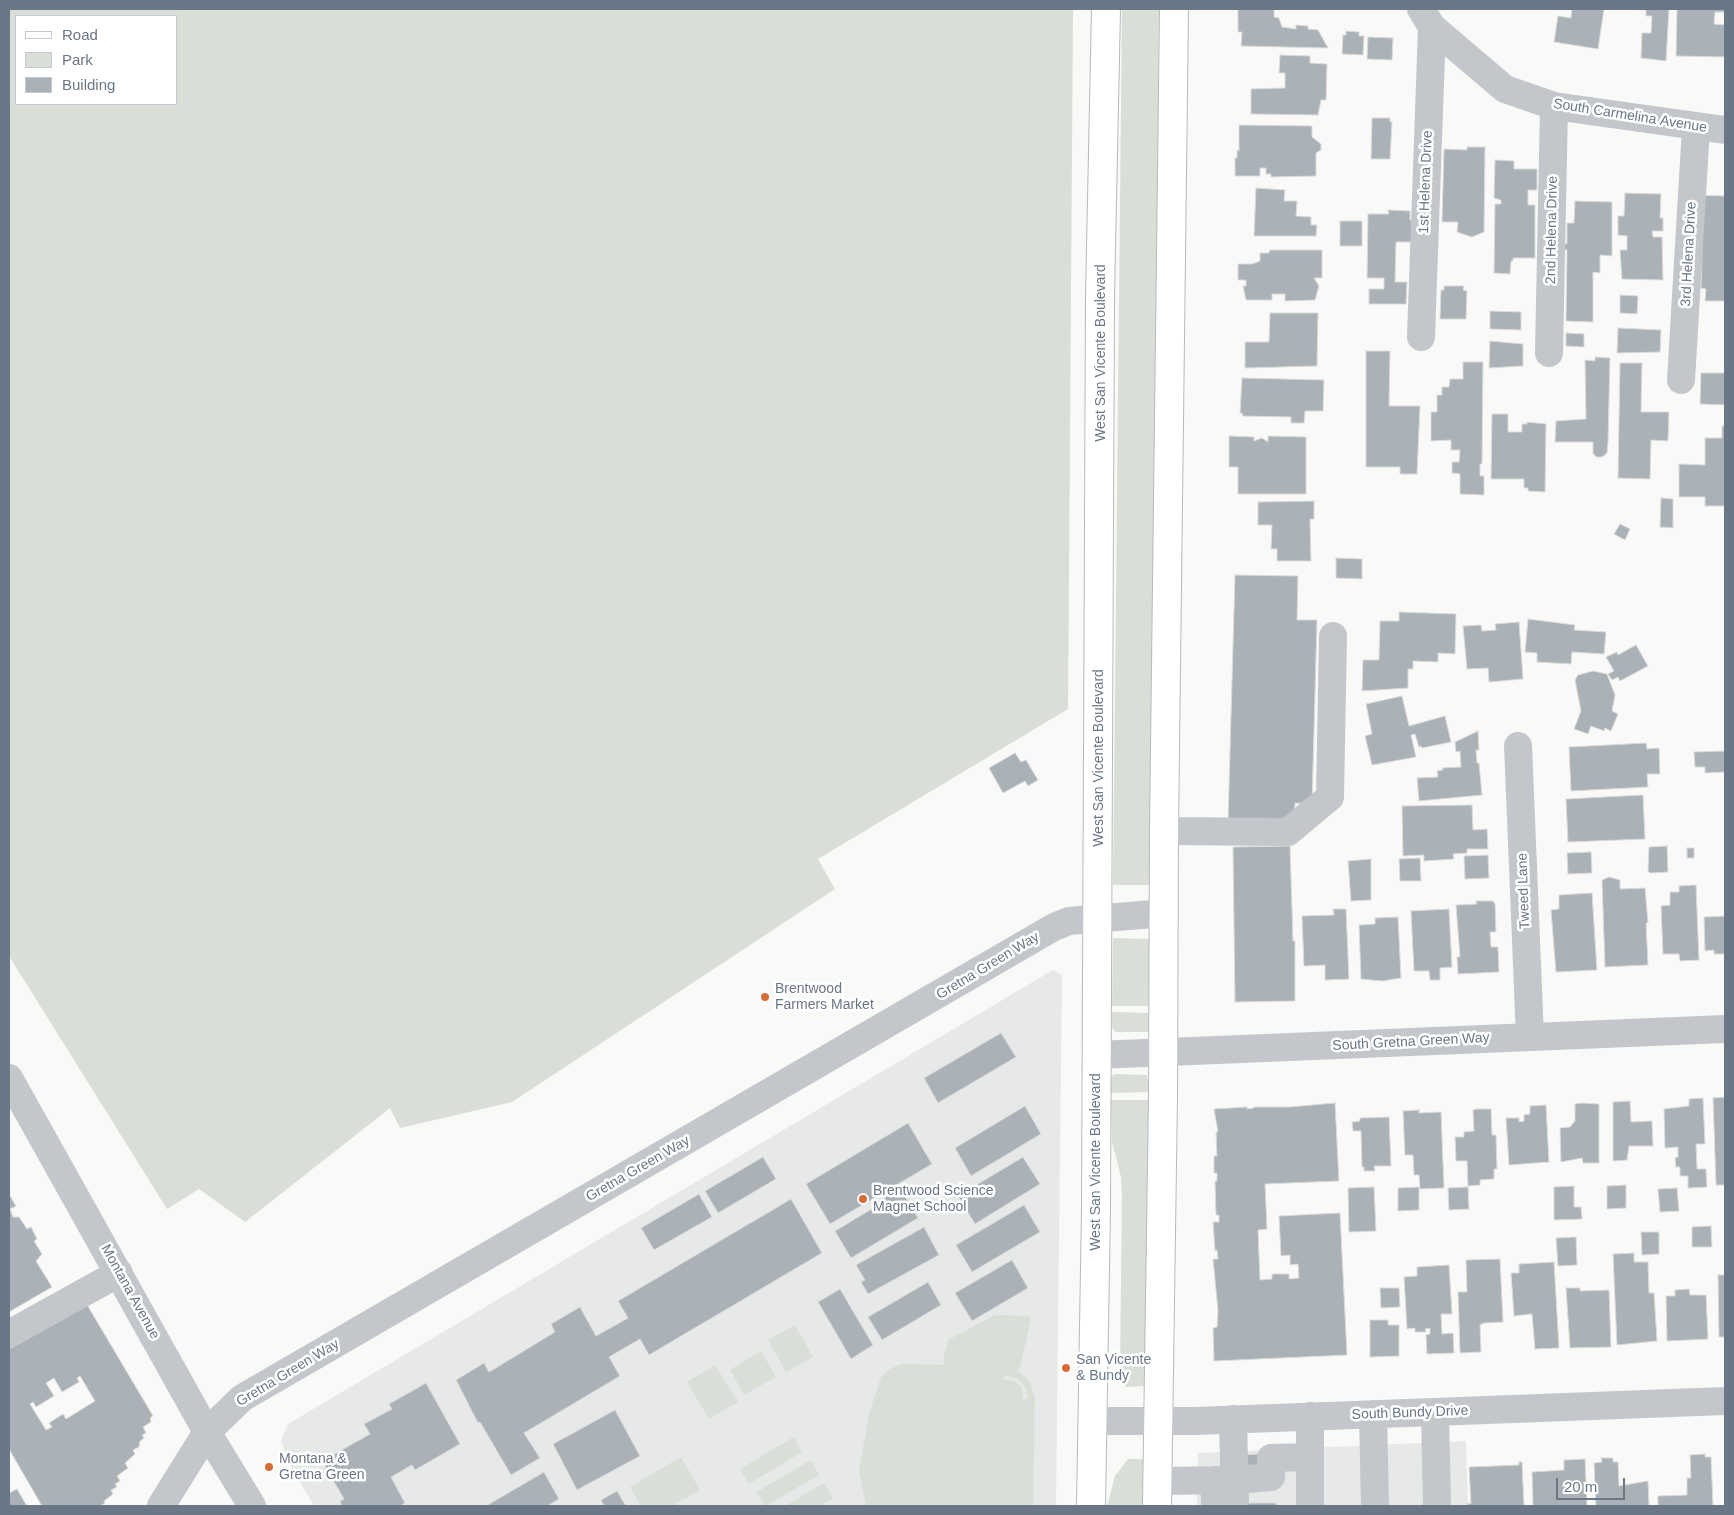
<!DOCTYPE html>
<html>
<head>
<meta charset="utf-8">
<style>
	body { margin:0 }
	#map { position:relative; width:1734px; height:1515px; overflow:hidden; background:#f9f9f7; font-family:Helvetica,sans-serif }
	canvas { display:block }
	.frame { position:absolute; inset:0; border:10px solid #6a7786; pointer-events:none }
	.legend { position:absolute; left:15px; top:15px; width:162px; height:90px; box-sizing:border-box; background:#fff; border:1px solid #c3c9cf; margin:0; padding:6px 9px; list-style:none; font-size:15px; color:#6a7786 }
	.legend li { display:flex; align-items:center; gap:10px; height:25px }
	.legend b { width:25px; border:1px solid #c3c9cf }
	.scale { position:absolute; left:1556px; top:1478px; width:69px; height:22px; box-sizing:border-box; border:2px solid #6a7786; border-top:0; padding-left:6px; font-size:15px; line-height:18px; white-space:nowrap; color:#6a7786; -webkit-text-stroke:4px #fff; paint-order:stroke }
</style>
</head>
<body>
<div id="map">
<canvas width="1734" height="1515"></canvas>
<div class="frame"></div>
<ul class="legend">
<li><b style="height:6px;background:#fff"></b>Road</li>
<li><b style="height:14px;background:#d9ded6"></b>Park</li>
<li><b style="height:14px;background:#aab1b7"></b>Building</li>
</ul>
<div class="scale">20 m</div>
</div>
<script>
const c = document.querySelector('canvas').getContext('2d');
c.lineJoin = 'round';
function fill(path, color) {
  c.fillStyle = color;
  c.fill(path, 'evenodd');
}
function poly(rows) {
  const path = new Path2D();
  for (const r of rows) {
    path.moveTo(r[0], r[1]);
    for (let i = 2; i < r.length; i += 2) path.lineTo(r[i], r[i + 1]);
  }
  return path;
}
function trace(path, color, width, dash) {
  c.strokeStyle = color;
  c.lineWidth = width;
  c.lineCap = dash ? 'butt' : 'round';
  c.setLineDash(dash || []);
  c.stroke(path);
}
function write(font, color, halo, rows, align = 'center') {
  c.font = font + ' Helvetica,sans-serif';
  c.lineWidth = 5;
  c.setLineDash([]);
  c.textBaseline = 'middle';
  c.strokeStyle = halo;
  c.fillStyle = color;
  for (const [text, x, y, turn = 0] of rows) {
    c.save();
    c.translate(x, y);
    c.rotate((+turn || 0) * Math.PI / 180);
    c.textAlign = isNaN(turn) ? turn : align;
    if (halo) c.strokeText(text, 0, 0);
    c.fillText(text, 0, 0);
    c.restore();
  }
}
const built = poly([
	[1053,970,1062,975,1056,1506,314,1506,288,1461,281,1440,288,1424],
	[1466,1441,1468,1506,1197,1506,1198,1453]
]);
const green = poly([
	[9,9,1073,9,1068,709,818,859,835,889,512,1102,400,1128,390,1108,245,1222,199,1189,167,1209,9,956],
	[16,16,176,16,176,104,16,104],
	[1122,9,1159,9,1151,885,1113,885],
	[1113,938,1151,939,1150,1006,1112,1006],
	[1112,1012,1150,1013,1149,1032,1115,1032,1112,1027],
	[1114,1074,1147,1075,1149,1092,1111,1093,1111,1077],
	[1111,1100,1149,1100,1146,1386,1126,1387,1120,1370,1122,1196,1121,1177,1112,1142],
	[995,1315,1028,1316,1031,1319,1020,1368,1017,1370,1030,1382,1035,1399,1033,1506,866,1506,859,1471,869,1414,881,1377,890,1369,901,1364,946,1365,943,1361,948,1340],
	[1004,1375,1018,1379,1026,1388,1028,1399,1023,1399,1022,1388,1013,1380,1004,1380],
	[795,1325,813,1357,786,1372,768,1340],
	[761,1351,776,1377,744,1395,730,1370],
	[715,1365,738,1402,709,1419,687,1382],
	[794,1437,802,1452,749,1484,740,1469],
	[681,1457,700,1490,672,1506,641,1506,630,1487],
	[1128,1459,1145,1459,1145,1506,1107,1506,1115,1476],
	[811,1460,819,1475,765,1506,757,1492],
	[824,1483,833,1498,819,1506,785,1506]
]);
const building = poly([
	[1238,9,1274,9,1274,17,1279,18,1282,27,1296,29,1296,25,1308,26,1308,29,1318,30,1328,48,1241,46,1242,32,1238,32,1238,9],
	[1572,9,1604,9,1598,49,1554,42,1558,16,1571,18,1572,9],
	[1619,9,1669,9,1666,61,1641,58,1642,33,1651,33,1652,16,1646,16,1646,10,1619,9],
	[1677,9,1725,9,1725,12,1715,12,1714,24,1725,25,1725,57,1676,56,1677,9],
	[1346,31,1359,32,1359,36,1364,36,1363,55,1342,54,1343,35,1346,35,1346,31],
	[1368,37,1393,38,1392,60,1367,59,1368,37],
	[1280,55,1310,56,1310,63,1327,64,1326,100,1321,100,1318,115,1251,114,1251,89,1285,88,1285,73,1279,73,1280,55],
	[1372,118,1390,118,1390,122,1392,122,1390,159,1371,159,1372,118],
	[1239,125,1312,126,1312,137,1321,144,1321,150,1316,153,1316,176,1271,177,1271,174,1266,174,1266,168,1260,168,1260,176,1235,176,1235,158,1237,158,1237,150,1239,151,1239,125],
	[1467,147,1485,147,1484,232,1472,237,1457,232,1458,222,1442,222,1444,149,1467,150,1467,147],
	[1495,160,1514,161,1514,169,1537,169,1537,190,1528,190,1528,205,1535,205,1535,258,1513,258,1513,261,1511,261,1510,274,1494,273,1495,204,1501,204,1501,200,1494,198,1495,160],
	[1256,188,1285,190,1284,201,1297,201,1296,216,1311,217,1311,225,1317,225,1316,236,1254,236,1256,188],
	[1625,193,1661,194,1660,218,1663,218,1663,231,1652,231,1653,237,1662,237,1663,280,1622,279,1620,250,1627,250,1627,236,1618,235,1618,216,1624,216,1625,193],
	[1694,195,1725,196,1725,301,1705,301,1706,289,1701,288,1702,253,1694,195],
	[1575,201,1612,202,1612,256,1600,255,1600,273,1593,272,1593,322,1566,321,1567,250,1564,250,1564,244,1567,244,1567,223,1574,223,1575,201],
	[1388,210,1410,211,1410,220,1413,221,1413,242,1396,242,1395,282,1407,282,1406,304,1369,304,1369,289,1384,289,1384,278,1367,278,1368,214,1389,214,1388,210],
	[1340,221,1362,221,1362,246,1340,246,1340,221],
	[1270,250,1322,250,1322,278,1314,278,1319,286,1315,300,1285,301,1285,294,1272,294,1272,300,1246,300,1243,286,1246,286,1246,280,1238,280,1238,264,1252,264,1260,261,1260,253,1269,253,1270,250],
	[1444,286,1464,286,1463,290,1467,291,1466,319,1440,319,1441,290,1444,290,1444,286],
	[1620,295,1638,296,1637,314,1620,313,1620,295],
	[1490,311,1521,312,1521,330,1490,329,1490,311],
	[1270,313,1318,313,1317,366,1245,368,1245,342,1269,342,1270,313],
	[1618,328,1661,330,1660,352,1617,353,1618,328],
	[1566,333,1584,334,1584,347,1566,346,1566,333],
	[1490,341,1523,344,1523,366,1489,368,1490,341],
	[1366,351,1390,351,1389,406,1420,406,1417,474,1400,474,1400,467,1366,467,1366,351],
	[1595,357,1610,358,1608,442,1607,453,1602,457,1596,457,1593,453,1593,442,1555,442,1556,421,1586,419,1585,360,1595,361,1595,357],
	[1463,362,1483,362,1482,464,1480,464,1480,476,1484,476,1484,495,1460,494,1460,474,1452,473,1452,462,1459,462,1460,450,1451,450,1451,440,1431,441,1431,412,1437,412,1437,395,1442,395,1442,387,1449,387,1450,379,1463,379,1463,362],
	[1620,363,1642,363,1641,412,1669,412,1668,441,1651,440,1650,479,1618,478,1620,363],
	[1701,373,1725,373,1725,405,1700,404,1701,373],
	[1242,378,1324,380,1323,411,1305,411,1304,423,1291,423,1291,417,1242,416,1243,414,1240,413,1242,378],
	[1492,414,1508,414,1508,432,1522,432,1522,424,1527,424,1527,422,1546,424,1545,492,1528,491,1528,488,1524,488,1524,479,1491,479,1492,414],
	[1722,426,1725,426,1725,506,1705,506,1705,497,1679,497,1679,464,1705,465,1705,438,1722,438,1722,426],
	[1229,436,1254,437,1254,441,1262,438,1268,442,1268,436,1306,437,1306,494,1238,494,1238,467,1229,467,1229,436],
	[1661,498,1673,499,1673,528,1660,527,1661,498],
	[1314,501,1314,519,1310,519,1311,561,1277,561,1277,549,1271,549,1272,525,1258,525,1258,502,1314,501],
	[1620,524,1630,529,1625,540,1614,534,1620,524],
	[1336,558,1362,559,1362,579,1336,578,1336,558],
	[1235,575,1298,576,1297,620,1317,620,1312,804,1295,803,1294,824,1228,822,1235,575],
	[1399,612,1456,614,1455,654,1438,653,1438,662,1413,661,1413,669,1408,669,1408,688,1362,691,1363,660,1379,660,1380,621,1399,621,1399,612],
	[1528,619,1575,625,1574,630,1606,632,1604,654,1572,652,1571,664,1537,662,1537,653,1525,652,1528,619],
	[1519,622,1523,679,1489,682,1488,668,1467,669,1463,626,1481,625,1482,631,1496,630,1495,624,1519,622],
	[1636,645,1648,666,1620,681,1618,677,1612,680,1608,674,1614,671,1606,657,1617,652,1618,655,1636,645],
	[1593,671,1607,674,1615,695,1612,711,1618,714,1611,731,1605,728,1604,731,1591,726,1588,734,1574,729,1581,711,1575,680,1578,675,1593,671],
	[1402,696,1409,726,1445,716,1451,742,1422,748,1421,746,1419,747,1415,734,1411,735,1416,757,1372,765,1365,736,1372,734,1366,704,1402,696],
	[1478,731,1479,750,1476,750,1477,763,1479,763,1482,795,1419,801,1417,778,1438,777,1437,771,1443,770,1442,768,1461,767,1460,751,1456,752,1455,742,1478,731],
	[1646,743,1647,749,1659,748,1660,774,1647,774,1648,787,1571,791,1569,747,1646,743],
	[1725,751,1725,772,1705,773,1705,767,1695,767,1694,752,1725,751],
	[1015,753,1021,762,1026,760,1038,780,1028,786,1025,781,1003,793,989,768,1015,753],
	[1643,795,1645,839,1568,842,1566,799,1643,795],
	[1472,805,1473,830,1487,829,1488,849,1467,849,1467,853,1453,854,1454,859,1424,861,1424,855,1403,856,1402,806,1472,805],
	[1290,846,1293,941,1295,941,1295,1001,1235,1002,1233,847,1290,846],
	[1667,846,1668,872,1650,873,1648,871,1649,847,1667,846],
	[1687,848,1694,848,1694,858,1687,858,1687,848],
	[1591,852,1592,873,1568,874,1567,853,1591,852],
	[1488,855,1489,878,1465,879,1464,856,1488,855],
	[1420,858,1421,881,1400,881,1399,859,1420,858],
	[1371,859,1371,900,1351,901,1348,861,1371,859],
	[1609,877,1620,880,1620,889,1645,888,1648,923,1646,923,1648,965,1605,967,1602,880,1609,877],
	[1696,885,1699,960,1680,961,1679,954,1663,954,1661,906,1670,905,1670,892,1679,892,1679,886,1696,885],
	[1592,893,1597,970,1556,972,1551,910,1559,909,1559,895,1592,893],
	[1476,901,1493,901,1495,904,1496,932,1490,932,1491,947,1498,947,1499,972,1458,974,1457,957,1460,957,1456,905,1477,904,1476,901],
	[1333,909,1346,909,1349,979,1325,980,1325,965,1304,966,1302,916,1334,915,1333,909],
	[1449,909,1452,967,1440,968,1440,980,1430,980,1429,971,1414,971,1411,911,1449,909],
	[1725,916,1725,954,1714,954,1714,950,1705,951,1704,917,1725,916],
	[1398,917,1401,978,1382,981,1361,979,1359,925,1375,924,1375,918,1398,917],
	[1001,1033,1016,1057,938,1103,924,1078,1001,1033],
	[1725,1097,1725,1185,1716,1185,1713,1098,1725,1097],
	[1703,1098,1705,1144,1696,1144,1697,1169,1706,1169,1707,1187,1688,1188,1688,1176,1680,1176,1680,1167,1676,1167,1675,1158,1678,1157,1678,1147,1665,1148,1664,1109,1689,1106,1689,1099,1703,1098],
	[1630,1101,1631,1122,1652,1121,1653,1146,1629,1146,1627,1160,1613,1161,1613,1102,1630,1101],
	[1335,1103,1339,1181,1265,1184,1267,1229,1258,1230,1260,1280,1272,1279,1272,1274,1289,1274,1289,1279,1299,1278,1298,1264,1290,1265,1290,1255,1281,1256,1279,1216,1340,1213,1347,1355,1214,1361,1213,1328,1217,1327,1218,1311,1213,1259,1218,1259,1217,1250,1215,1251,1213,1222,1219,1222,1219,1215,1216,1215,1215,1181,1217,1181,1217,1173,1214,1173,1214,1156,1217,1156,1216,1132,1218,1132,1214,1109,1247,1107,1247,1109,1254,1108,1254,1107,1289,1107,1335,1103],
	[1582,1103,1599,1104,1599,1163,1583,1163,1582,1158,1561,1162,1560,1128,1570,1127,1575,1121,1575,1104,1582,1103],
	[1546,1105,1549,1162,1509,1165,1506,1118,1519,1118,1519,1122,1524,1121,1524,1115,1530,1114,1530,1106,1546,1105],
	[1025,1106,1041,1134,971,1176,955,1148,1025,1106],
	[1477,1109,1491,1109,1492,1135,1496,1135,1497,1169,1494,1169,1494,1179,1480,1180,1480,1185,1468,1186,1467,1161,1456,1161,1455,1137,1464,1137,1464,1132,1474,1131,1473,1110,1477,1109],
	[1419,1110,1419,1113,1441,1112,1444,1188,1420,1189,1419,1175,1414,1175,1413,1155,1405,1155,1403,1111,1419,1110],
	[1389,1117,1391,1166,1374,1166,1375,1171,1364,1171,1364,1167,1362,1167,1361,1131,1353,1131,1352,1122,1360,1121,1360,1118,1389,1117],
	[908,1123,932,1164,830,1224,806,1184,908,1123],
	[763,1157,776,1179,718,1213,705,1191,763,1157],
	[1023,1157,1040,1184,975,1224,958,1196,1023,1157],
	[1626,1185,1626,1208,1607,1209,1607,1186,1626,1185],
	[1574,1186,1574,1207,1581,1207,1582,1219,1554,1220,1554,1187,1574,1186],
	[1374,1187,1376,1231,1349,1232,1348,1188,1374,1187],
	[1419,1187,1419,1210,1398,1211,1398,1188,1419,1187],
	[1468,1187,1469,1209,1449,1210,1448,1188,1468,1187],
	[900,1188,918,1218,851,1258,835,1231,875,1207,874,1204,900,1188],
	[1677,1188,1679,1211,1660,1212,1658,1189,1677,1188],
	[9,1194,16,1206,10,1209,13,1217,19,1217,27,1229,31,1227,37,1239,34,1241,42,1254,36,1261,52,1287,9,1312,9,1194],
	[699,1194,712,1217,654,1250,641,1228,699,1194],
	[791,1199,822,1253,649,1355,640,1339,609,1357,620,1376,524,1433,540,1458,511,1475,480,1422,478,1423,456,1380,484,1363,489,1372,555,1332,551,1324,580,1307,596,1336,628,1318,618,1301,791,1199],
	[1024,1205,1040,1232,972,1272,956,1245,1024,1205],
	[1711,1226,1712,1247,1692,1247,1692,1227,1711,1226],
	[924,1227,939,1255,868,1294,861,1282,865,1280,856,1265,924,1227],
	[1641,1232,1659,1232,1659,1254,1642,1255,1641,1232],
	[1576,1237,1577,1265,1558,1266,1556,1238,1576,1237],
	[1634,1253,1634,1262,1648,1262,1649,1293,1654,1293,1657,1341,1617,1345,1613,1254,1634,1253],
	[1500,1259,1503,1322,1484,1323,1480,1325,1481,1352,1460,1353,1458,1292,1467,1292,1466,1260,1500,1259],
	[1012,1260,1028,1288,972,1321,955,1293,1012,1260],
	[1554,1262,1559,1348,1535,1349,1532,1314,1514,1316,1511,1273,1519,1273,1519,1264,1554,1262],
	[1449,1265,1452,1314,1441,1314,1442,1334,1453,1333,1454,1353,1427,1354,1426,1335,1430,1334,1430,1328,1425,1329,1426,1332,1415,1332,1415,1328,1407,1329,1404,1277,1417,1276,1417,1267,1449,1265],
	[1718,1275,1725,1275,1725,1337,1719,1337,1718,1275],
	[928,1282,941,1305,882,1340,868,1317,928,1282],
	[1380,1288,1399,1288,1400,1307,1381,1308,1380,1288],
	[1566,1288,1580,1288,1580,1291,1609,1290,1611,1347,1570,1348,1566,1288],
	[840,1289,873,1345,851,1359,818,1302,840,1289],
	[1689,1289,1690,1295,1706,1295,1708,1339,1667,1341,1666,1296,1675,1296,1675,1290,1689,1289],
	[86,1303,153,1416,150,1418,151,1422,143,1427,146,1433,142,1435,144,1438,140,1441,139,1447,133,1450,135,1454,125,1463,128,1468,117,1476,120,1481,115,1484,117,1487,111,1490,113,1494,104,1501,105,1503,100,1506,42,1506,9,1449,9,1349,86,1303],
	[80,1376,95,1401,66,1419,63,1414,49,1423,52,1427,46,1430,30,1404,33,1402,36,1407,54,1396,46,1383,54,1378,62,1392,79,1382,77,1378,80,1376],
	[1370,1320,1388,1320,1388,1325,1399,1325,1399,1356,1370,1357,1370,1320],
	[426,1383,460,1444,415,1470,412,1465,391,1477,405,1503,400,1506,342,1506,340,1501,344,1499,322,1461,370,1434,364,1424,392,1409,389,1404,426,1383],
	[615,1410,640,1456,577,1490,553,1444,615,1410],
	[1259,1454,1260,1475,1240,1475,1239,1455,1259,1454],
	[1705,1454,1705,1457,1711,1457,1713,1506,1658,1506,1658,1496,1687,1495,1687,1478,1691,1478,1690,1455,1705,1454],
	[1601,1458,1613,1458,1613,1462,1618,1462,1619,1486,1648,1481,1649,1506,1596,1506,1594,1463,1602,1462,1601,1458],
	[1585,1459,1587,1506,1533,1506,1532,1472,1564,1470,1564,1460,1585,1459],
	[1519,1462,1522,1462,1524,1506,1468,1506,1468,1503,1471,1504,1469,1467,1519,1465,1519,1462],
	[544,1472,559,1499,547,1506,486,1506,544,1472],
	[17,1489,27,1506,9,1506,9,1493,17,1489],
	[617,1491,626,1506,604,1506,601,1500,617,1491],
	[1202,1503,1276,1503,1276,1506,1202,1506,1202,1503]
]);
const minor = poly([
	[1421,9,1432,27,1505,89,1554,106,1725,130],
	[1421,337,1432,27],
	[1549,353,1554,106],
	[1681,380,1696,127],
	[1518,746,1530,1037],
	[1164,831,1288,832,1330,797,1333,636],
	[1096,1055,1725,1029],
	[9,1078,207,1432,252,1506],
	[9,1334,119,1273],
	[1435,1412,1437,1506],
	[1373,1414,1375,1506],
	[1233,1419,1235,1503],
	[1094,1421,1195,1421,1725,1401],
	[1214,1480,1215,1503],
	[1157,1481,1234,1480,1271,1477,1271,1458,1310,1457],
	[161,1506,207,1432,242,1398,1054,927,1069,921,1165,913],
	[1310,1506,1310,1416]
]);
const major = poly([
	[1091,1506,1096,1208,1100,296,1106,9],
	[1157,1506,1163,1096,1164,831,1174,9]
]);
const markers = [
	[765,997,5,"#d86c39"],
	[863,1199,5,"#d86c39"],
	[1066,1368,5,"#d86c39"],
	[269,1467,5,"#d86c39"]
];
const streetNames = [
	["South Carmelina Avenue",1630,116,9],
	["1st Helena Drive",1426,182,-88],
	["2nd Helena Drive",1552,230,-89],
	["3rd Helena Drive",1689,254,-87],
	["West San Vicente Boulevard",1101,353,-90],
	["West San Vicente Boulevard",1099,758,-90],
	["Tweed Lane",1524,891,-92],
	["Gretna Green Way",988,966,-31],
	["South Gretna Green Way",1411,1042,-3],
	["West San Vicente Boulevard",1096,1162,-90],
	["Gretna Green Way",638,1169,-30],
	["Montana Avenue",130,1292,61],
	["Gretna Green Way",288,1373,-31],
	["South Bundy Drive",1410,1413,-2]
];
const poiNames = [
	["Brentwood",775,989],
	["Farmers Market",775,1005],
	["Brentwood Science",873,1191],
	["Magnet School",873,1207],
	["San Vicente",1076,1360],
	["& Bundy",1076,1376],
	["Montana &",279,1459],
	["Gretna Green",279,1475]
];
fill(built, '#e7e8e8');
fill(green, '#d9ded6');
fill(building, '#aab1b7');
trace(building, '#dbdbd9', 1);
trace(major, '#b6babe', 30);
trace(minor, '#c3c6ca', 28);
trace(major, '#fff', 28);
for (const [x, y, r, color] of markers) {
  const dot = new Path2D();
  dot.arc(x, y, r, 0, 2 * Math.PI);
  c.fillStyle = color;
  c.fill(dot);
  trace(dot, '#fff', 2);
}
write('14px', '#6a7786', '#fff', streetNames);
write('14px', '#6a7786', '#fff', poiNames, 'left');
</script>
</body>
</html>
